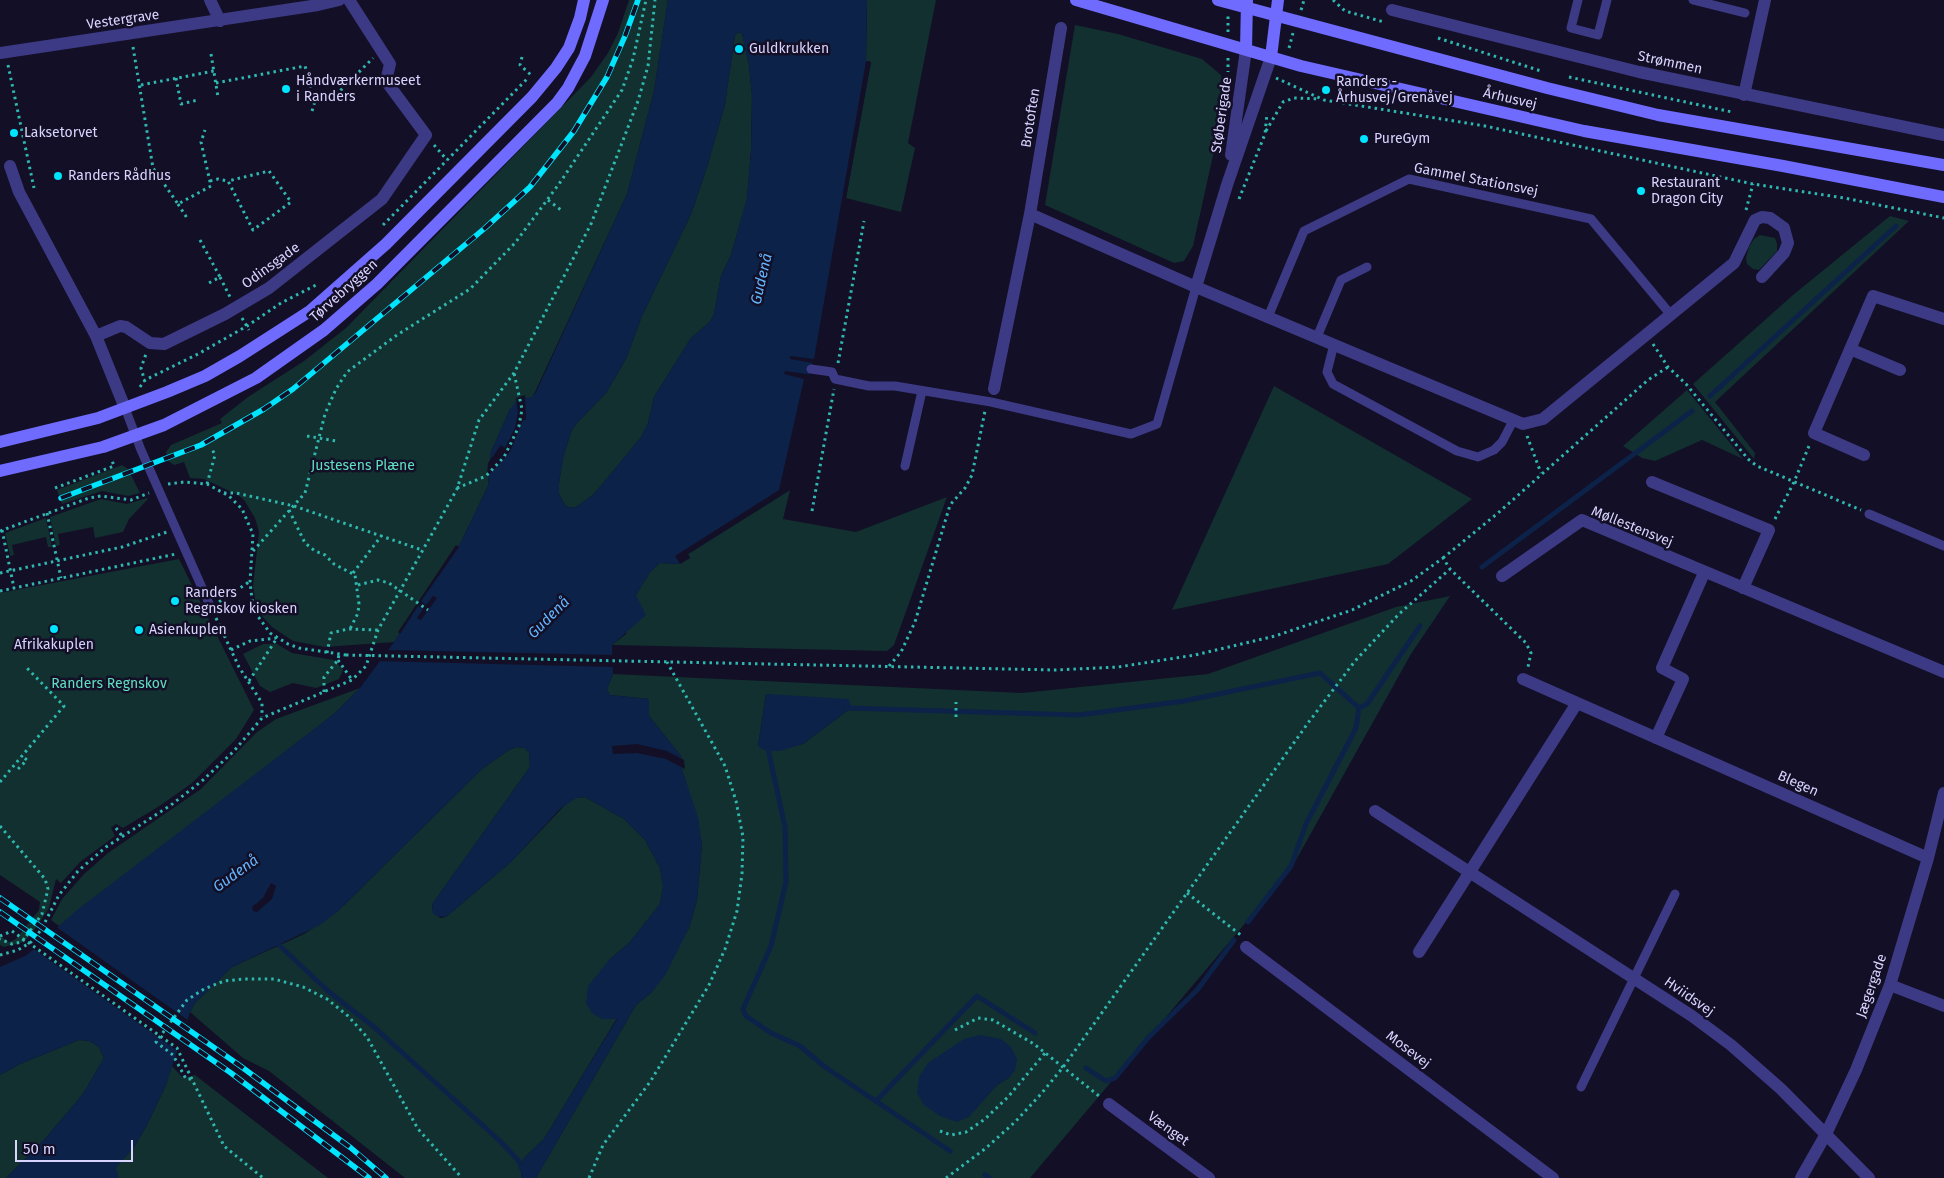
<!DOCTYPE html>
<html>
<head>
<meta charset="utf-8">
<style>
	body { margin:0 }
	#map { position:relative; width:1944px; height:1178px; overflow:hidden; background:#130f26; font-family:"Fira Sans",sans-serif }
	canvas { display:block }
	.scale { position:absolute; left:15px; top:1140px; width:118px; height:22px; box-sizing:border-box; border:2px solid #d9d4ff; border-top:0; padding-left:6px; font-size:15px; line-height:18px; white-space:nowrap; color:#d9d4ff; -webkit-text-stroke:4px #130f26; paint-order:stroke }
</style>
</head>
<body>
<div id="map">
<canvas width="1944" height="1178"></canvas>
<div class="scale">50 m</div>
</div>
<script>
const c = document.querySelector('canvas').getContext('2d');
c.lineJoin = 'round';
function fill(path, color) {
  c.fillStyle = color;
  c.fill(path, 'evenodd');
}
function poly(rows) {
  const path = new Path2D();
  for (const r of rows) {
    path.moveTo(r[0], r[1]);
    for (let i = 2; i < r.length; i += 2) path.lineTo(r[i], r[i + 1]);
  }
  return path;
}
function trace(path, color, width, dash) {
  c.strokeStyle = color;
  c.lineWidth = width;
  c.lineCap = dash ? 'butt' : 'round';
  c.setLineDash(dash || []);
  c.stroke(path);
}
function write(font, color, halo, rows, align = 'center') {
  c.font = font + ' "Fira Sans",sans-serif';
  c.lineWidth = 5;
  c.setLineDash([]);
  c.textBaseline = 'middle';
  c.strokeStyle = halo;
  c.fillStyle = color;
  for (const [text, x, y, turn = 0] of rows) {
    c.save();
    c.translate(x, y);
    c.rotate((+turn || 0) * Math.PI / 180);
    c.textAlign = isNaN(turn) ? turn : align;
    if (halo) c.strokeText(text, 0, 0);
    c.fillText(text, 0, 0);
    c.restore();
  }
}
const green = poly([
	[629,0,668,0,654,91,627,194,535,392,532,397,510,409,491,452,488,486,461,542,394,642,325,647,293,641,272,627,262,616,256,604,253,586,259,532,255,518,244,500,238,495,204,479,190,478,184,462,174,465,168,461,166,452,171,445,222,423,220,419,248,397,304,361,346,328,591,77,608,53,618,33],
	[867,0,936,0,908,143,915,148,901,212,846,198,871,62,866,61],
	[1075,25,1118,34,1202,59,1221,75,1225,101,1193,246,1184,261,1174,263,1045,205],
	[739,32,742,34,749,65,752,96,751,151,747,199,731,255,721,276,714,314,710,322,691,338,654,397,648,423,642,436,594,494,576,507,570,508,565,505,559,494,559,483,563,458,571,432,576,424,606,393,626,359,642,316,691,214,707,167,725,104,735,35],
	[1890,216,1909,221,1715,402,1755,453,1754,459,1693,384,1793,295],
	[1760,235,1775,238,1777,244,1777,251,1759,270,1753,269,1747,264,1746,258,1749,247,1754,239],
	[1274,386,1472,499,1388,564,1172,610],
	[1687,390,1743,459,1702,440,1655,461,1642,458,1623,446],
	[122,465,128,469,140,493,128,496,102,491,62,504,57,490],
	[790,490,783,519,856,532,947,497,894,645,887,651,612,645,626,634,636,595,650,572,660,563,680,564,688,554],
	[147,498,148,499,129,519,123,532,95,538,93,527,58,534,60,545,56,546,50,517,101,499,127,504],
	[46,518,52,547,48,547,46,537,12,545,14,555,10,556,5,533],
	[179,559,254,710,236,739,192,783,161,805,123,828,116,824,111,828,115,836,80,862,61,883,56,879,49,908,33,932,24,942,4,947,0,945,0,936,9,942,16,939,39,910,40,902,0,875,0,593],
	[1450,596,1411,654,1291,869,1030,1178,536,1178,636,1005,652,992,689,928,697,900,702,844,682,769,681,756,649,716,649,699,610,695,607,689,613,674,1022,693,1208,674,1396,607],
	[766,694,851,708,803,744,758,746],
	[1011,1047,1010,1077,997,1085,969,1116],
	[263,644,277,644,292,653,334,660,343,670,339,679,316,688,293,683,270,692,260,686,243,654],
	[360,688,334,714,59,926,51,920,62,899,84,874,108,853,201,789,257,732,276,719],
	[517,747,525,748,529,753,530,767,433,903,432,908,440,918,446,917,511,862,567,803,576,798,585,797,624,819,645,840,660,868,663,887,660,904,629,943,609,960,602,1019,617,1018,544,1139,523,1159,521,1178,405,1178,269,1071,243,1058,190,1012,195,1003,232,967,304,934,337,912,482,769,509,750],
	[79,1040,89,1041,99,1047,104,1058,83,1094,44,1140,6,1178,0,1178,0,1075,20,1064],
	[172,1066,183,1078,195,1075,328,1178,105,1178,134,1147,146,1127,166,1085]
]);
const water = poly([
	[668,0,867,0,866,61,871,62,846,198,846,216,820,361,812,363,786,483,790,490,688,554,690,558,680,564,660,563,650,572,636,595,646,615,612,645,613,674,607,689,610,695,649,699,649,716,681,756,682,769,698,817,702,844,697,900,689,928,666,974,652,992,636,1005,536,1178,521,1178,523,1159,544,1139,617,1019,602,1019,592,1013,586,1003,588,986,609,960,629,943,660,904,663,887,660,868,645,840,624,819,585,797,576,798,559,810,511,862,446,917,436,916,432,912,433,903,530,767,529,753,525,748,517,747,509,750,482,769,337,912,320,925,232,967,195,1003,190,1012,166,1085,146,1127,134,1147,116,1168,119,1178,6,1178,44,1140,83,1094,104,1058,99,1047,89,1041,79,1040,20,1064,0,1075,0,967,27,955,77,910,334,714,360,688,394,642,461,542,488,486,491,452,510,409,518,399,532,397,536,392,627,194,654,91],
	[739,32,742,34,749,65,752,97,751,151,747,198,731,255,721,276,714,314,710,322,691,338,654,397,648,423,642,436,594,494,576,507,570,508,565,505,559,494,559,483,563,458,571,432,576,424,606,393,626,359,642,316,691,214,707,167,725,104,735,35],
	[271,883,276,886,272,899,257,912,253,911,252,907,263,898],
	[766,694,849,699,851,708,803,744,780,751,763,750,758,746],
	[980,1035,1001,1039,1011,1047,1017,1059,1015,1070,1010,1077,997,1085,969,1117,957,1122,940,1116,924,1105,917,1093,919,1077,928,1063,964,1039]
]);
const pier = poly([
	[866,61,871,62,846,198,846,216,820,361,823,362,818,364,790,359,790,356,814,359],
	[785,371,813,375,812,378,810,378,786,483,790,490,688,554,690,558,680,564,675,556,779,490,804,379,784,374],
	[525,395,526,420,523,420,510,452,487,477,488,463,501,445,505,448,515,428,518,412,516,398],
	[456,545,459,547,421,601,426,605,433,596,437,598,421,620,417,618,423,609,418,606,400,634,398,632],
	[385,650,615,655,615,667,376,661],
	[637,744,667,751,684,760,685,769,666,759,637,753,613,754,612,746],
	[55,926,189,1021,179,1052,31,947]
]);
const stream = poly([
	[1710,396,1896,226],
	[1482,567,1692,411],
	[846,708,1079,715,1184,701,1320,673,1359,708,1356,728,1306,824,1291,866,1248,922],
	[1359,708,1367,704,1420,626],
	[767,744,785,827,786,882,771,946,743,1009,746,1016,771,1033,800,1046,825,1067,950,1151],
	[279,940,279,945,328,991,374,1027,500,1141,518,1160,526,1178],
	[1086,1068,1106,1081,1115,1078,1148,1038,1198,989,1234,940],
	[876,1101,977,996,1035,1033],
	[985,1175,989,1178]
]);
const path = poly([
	[1333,0,1345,11,1384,22],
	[1301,10,1304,0],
	[1228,32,1228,15],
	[1438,38,1541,71],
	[133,47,153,168,178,204,211,186,201,142,205,130],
	[1289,48,1293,33],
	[211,54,218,97],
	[522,57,520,65,531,75],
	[1228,58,1228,72],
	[8,65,34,188],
	[1569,77,1732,112],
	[176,78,181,104,198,100],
	[1276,78,1324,100,1485,126,1753,184,1844,198,1944,218],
	[216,83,305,66,315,101],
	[141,85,214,71],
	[312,111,315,101,334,97,373,58],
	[1266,131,1283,102,1294,98,1320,99],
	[434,145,447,160],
	[210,181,218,179,228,181,253,230,291,202,269,171,228,181],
	[1239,199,1265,134,1267,113],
	[548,200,561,210],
	[178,204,187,218],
	[1746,210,1753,184],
	[383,225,528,78],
	[200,240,220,277,207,284],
	[220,277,230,297],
	[242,318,249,330],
	[1653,344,1668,367,1686,384,1748,459,1757,466,1861,510],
	[838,363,864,221],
	[145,382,141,368,146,354],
	[140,387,145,380,198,354,247,326,281,303,318,284],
	[307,436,336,441],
	[1527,436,1541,473],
	[168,484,184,482,207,484,229,496,242,509,253,534,250,582,252,599,254,611,270,633,288,644,299,648,346,655],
	[207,484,215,455,211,447],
	[55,488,114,466,111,458],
	[457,488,486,476,504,457,511,443,519,426,522,409,514,373],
	[224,493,236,493,294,506,422,550],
	[289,510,305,543,315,551,325,555,334,564,355,575,359,604,358,613,350,629],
	[812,511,834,389],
	[47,513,61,578],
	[1775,519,1794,482,1809,446],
	[2,530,14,588],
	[0,531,89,498,101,496,131,500,149,493],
	[253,551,305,493,325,414,336,389,347,372,397,335,470,289,515,243,559,184,622,90,633,59,646,0],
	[1443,558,1498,513,1648,380,1668,367],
	[0,573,122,547,167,532],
	[353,573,382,535],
	[358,585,378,580,389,583,428,610],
	[0,591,176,554],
	[219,602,249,582],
	[216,618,239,667,262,703,262,717],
	[231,650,250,641,276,638],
	[327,653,331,633,348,629,378,630],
	[338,660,352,680],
	[625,661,1055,670,1118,667,1195,655,1275,636,1352,610,1411,581,1443,558,1450,569,1526,643,1531,653,1528,667],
	[889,666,901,652,915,622,950,505,965,488,972,475,985,411],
	[249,681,277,638],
	[324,692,324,677,338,660,339,654],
	[956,717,956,702],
	[18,769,27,760,22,756],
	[0,782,64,706,26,667],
	[0,826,45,879,48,889,42,914,22,942,12,944,0,939],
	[116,828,122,836],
	[1187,893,1242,936],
	[0,955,18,950,31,942,41,930,59,895,78,871,106,847,171,805,203,780,234,751,262,718,352,680,366,666,378,630,457,489,479,420,514,373,591,224,638,101,648,66,655,0],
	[955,1030,978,1018,993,1020,1034,1044,1099,1096],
	[188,1071,224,1146,263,1178],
	[191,1079,186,1079,173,1055,156,1042,187,1000,204,989,224,981,245,979,274,979,303,987,327,999,348,1016,367,1037,418,1129,462,1178],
	[940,1131,951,1135,966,1132,985,1119,1008,1097,1045,1053],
	[589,1178,603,1145,650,1082,709,985,725,949,737,911,742,874,743,837,736,801,725,766,667,662],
	[946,1178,986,1148,1015,1122,1041,1094,1064,1066,1308,723,1355,661,1399,614,1450,569]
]);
const lane = poly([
	[1578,0,1571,28,1598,35,1607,0],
	[1693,0,1745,13],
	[1268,317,1304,231,1409,179,1591,219,1671,315],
	[1317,337,1341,280,1367,267],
	[1334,344,1327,372,1333,384,1457,451,1478,457,1494,450,1502,442,1513,421],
	[811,369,832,372,835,379,869,386,895,386,991,402,1131,434,1157,424,1196,287],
	[125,408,141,450,211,608],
	[905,466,922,391],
	[1869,514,1944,546],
	[1581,1087,1675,894]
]);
const street = poly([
	[210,0,220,21],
	[1392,10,1639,72,1944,135],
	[0,53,318,5,339,0],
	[1744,95,1765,0],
	[1231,155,1246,50],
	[10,166,19,192,96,336,125,408],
	[1030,214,1196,287,1523,424,1543,419,1734,263,1755,220,1762,217,1770,218,1784,228,1788,243,1784,253,1762,277],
	[1196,287,1227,185,1271,57],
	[96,336,120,326,126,327,150,343,164,344,225,314,269,288,382,199,426,135,386,81,390,64,349,0],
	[1850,349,1900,370],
	[994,389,1030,214,1061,28],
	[1864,455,1814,433,1873,296,1944,319],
	[1652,482,1769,530,1743,588],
	[1502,576,1582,520,1944,672],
	[1523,679,1928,858],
	[1656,738,1683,679,1662,668,1704,573],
	[1375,811,1692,1016,1731,1045,1781,1089,1869,1178],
	[1246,947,1553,1178],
	[1419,952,1577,703],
	[1890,985,1944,1006],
	[1109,1104,1209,1178],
	[1801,1178,1826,1134,1856,1070,1890,985,1928,858,1944,793]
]);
const secondary = poly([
	[1076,0,1301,66,1584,131,1783,166,1944,197],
	[1218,0,1547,88,1658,115,1944,165],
	[1246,50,1247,0],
	[1271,57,1278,0],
	[0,442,98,418,167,392,205,376,240,356,310,311,386,244,532,97,556,68,569,48,580,18,584,0],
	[0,471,103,447,164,425,256,378,324,330,377,284,557,103,568,88,585,56,603,0]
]);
const rail = poly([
	[61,498,201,445,264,409,293,389,485,228,530,187,574,131,607,77,625,36,638,0],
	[0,898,239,1065,351,1148,386,1178],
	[0,912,231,1073,369,1178]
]);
const pathBridge = poly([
	[346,655,625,661],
	[0,936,12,931,177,1048,188,1071]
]);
const markers = [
	[739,49,5,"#00e5ff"],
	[286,89,5,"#00e5ff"],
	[1326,90,5,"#00e5ff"],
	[14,133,5,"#00e5ff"],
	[1364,139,5,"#00e5ff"],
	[58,176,5,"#00e5ff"],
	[1641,191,5,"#00e5ff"],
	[175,601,5,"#00e5ff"],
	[54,629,5,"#00e5ff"],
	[139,630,5,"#00e5ff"]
];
const streetNames = [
	["Vestergrave",123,20,-8],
	["Strømmen",1670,63,12],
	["Århusvej",1510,99,13],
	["Støberigade",1222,115,-82],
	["Brotoften",1031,118,-81],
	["Gammel Stationsvej",1476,180,11],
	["Odinsgade",271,266,-36],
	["Tørvebryggen",344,291,-42],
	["Møllestensvej",1632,527,22],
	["Blegen",1798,784,24],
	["Jægergade",1872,986,-71],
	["Hviidsvej",1689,997,35],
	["Mosevej",1408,1050,37],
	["Vænget",1168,1129,36]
];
const poiNames = [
	["Guldkrukken",749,49],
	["Håndværkermuseet",296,81],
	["i Randers",296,97],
	["Randers -",1336,82],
	["Århusvej/Grenåvej",1336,98],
	["Laksetorvet",24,133],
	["PureGym",1374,139],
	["Randers Rådhus",68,176],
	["Restaurant",1651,183],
	["Dragon City",1651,199],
	["Randers",185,593],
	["Regnskov kiosken",185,609],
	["Asienkuplen",149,630],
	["Afrikakuplen",54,645,"center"]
];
const parkNames = [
	["Justesens Plæne",363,466],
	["Randers Regnskov",109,684]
];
const waterNames = [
	["Gudenå",762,279,-77],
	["Gudenå",549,618,-45],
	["Gudenå",236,874,-36]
];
fill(green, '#12302f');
fill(water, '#0c2248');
fill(pier, '#130f26');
trace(stream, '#0c2248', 5);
trace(path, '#2fb8b0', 3, [2.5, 4]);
trace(lane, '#3d3a85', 9);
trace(street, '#3d3a85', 12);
trace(secondary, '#6f6bff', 12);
trace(rail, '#00e5ff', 5.5);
trace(rail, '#130f26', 4, [11]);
trace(pathBridge, '#2fb8b0', 3, [2.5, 4]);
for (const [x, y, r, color] of markers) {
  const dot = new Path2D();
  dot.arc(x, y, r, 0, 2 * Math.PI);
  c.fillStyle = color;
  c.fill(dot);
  trace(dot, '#130f26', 2);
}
write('14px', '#d9d4ff', '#130f26', streetNames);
write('14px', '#d9d4ff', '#130f26', poiNames, 'left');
write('14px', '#5fe0c0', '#130f26', parkNames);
write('italic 15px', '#62b6ff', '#130f26', waterNames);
</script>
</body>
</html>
